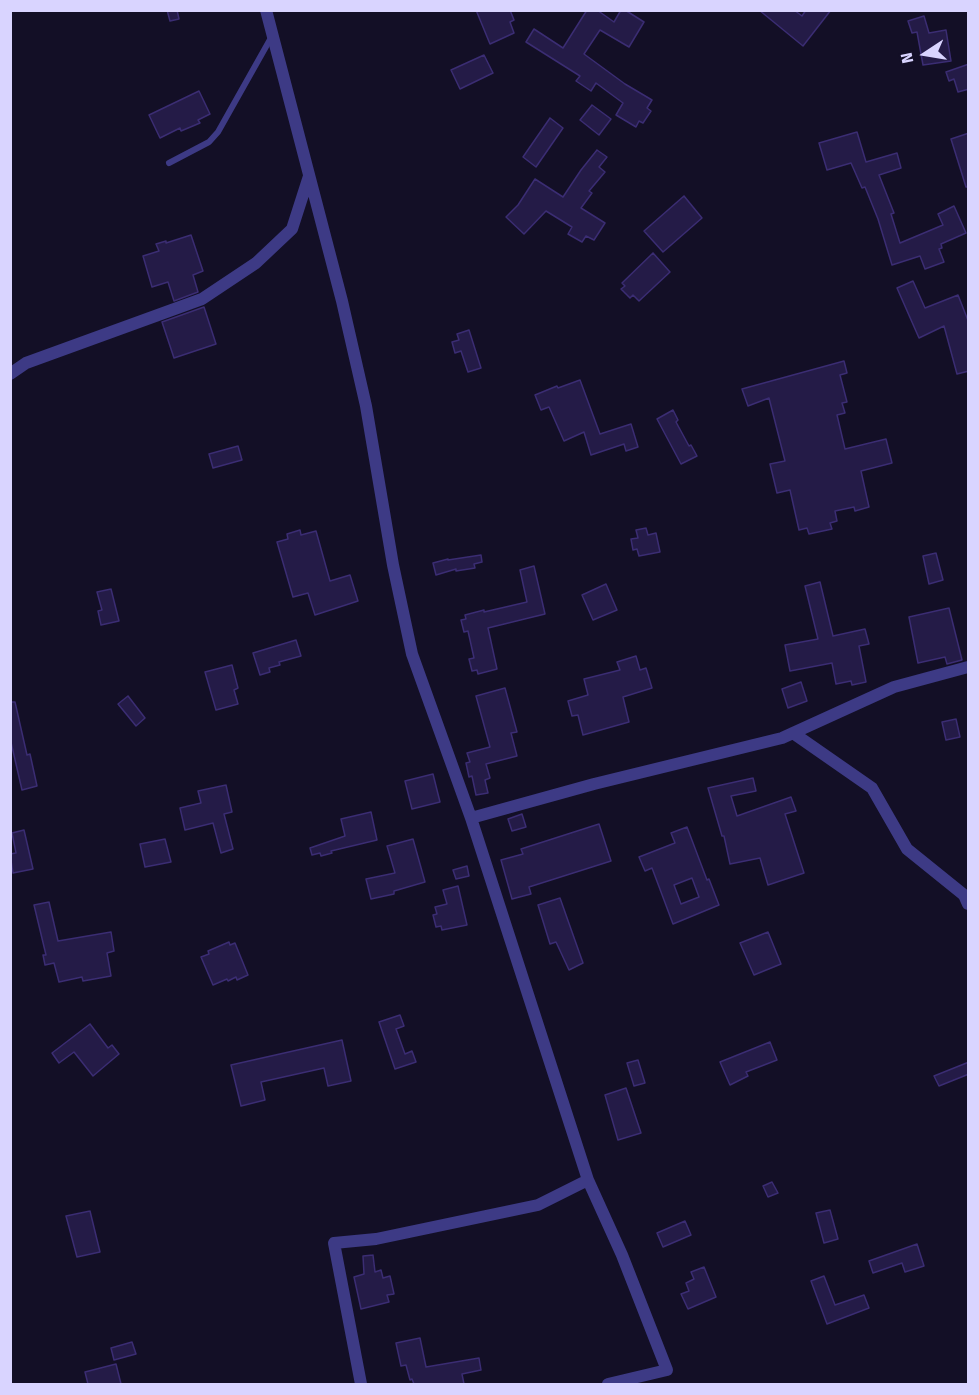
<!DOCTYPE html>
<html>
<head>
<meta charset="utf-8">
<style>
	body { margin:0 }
	#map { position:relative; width:979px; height:1395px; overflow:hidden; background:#130f26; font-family:"Fira Sans",sans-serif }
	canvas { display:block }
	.frame { position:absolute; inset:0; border:12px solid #d9d4ff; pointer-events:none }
	.north { position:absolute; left:895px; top:24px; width:60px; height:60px; -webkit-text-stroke:4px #130f26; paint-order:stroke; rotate:258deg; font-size:16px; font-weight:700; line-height:24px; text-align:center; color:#d9d4ff }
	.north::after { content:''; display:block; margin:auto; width:21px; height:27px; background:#d9d4ff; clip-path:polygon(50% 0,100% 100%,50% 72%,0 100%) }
</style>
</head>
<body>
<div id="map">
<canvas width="979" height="1395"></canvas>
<div class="frame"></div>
<div class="north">N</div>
</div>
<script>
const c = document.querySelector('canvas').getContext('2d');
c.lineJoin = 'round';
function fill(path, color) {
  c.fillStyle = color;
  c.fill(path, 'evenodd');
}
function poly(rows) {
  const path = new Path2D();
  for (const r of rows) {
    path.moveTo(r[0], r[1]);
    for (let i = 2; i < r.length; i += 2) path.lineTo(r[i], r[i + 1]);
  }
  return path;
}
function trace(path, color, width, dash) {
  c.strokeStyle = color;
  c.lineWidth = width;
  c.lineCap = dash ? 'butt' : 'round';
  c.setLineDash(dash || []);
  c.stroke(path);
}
const building = poly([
	[167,10,177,10,179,19,170,21,167,10],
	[476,10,510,10,514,20,510,22,514,33,490,44,476,10],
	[587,10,597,10,614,22,621,10,625,10,644,22,629,47,600,30,584,54,625,84,652,100,647,108,651,111,643,123,639,121,636,127,616,115,623,103,596,83,591,91,576,81,580,76,526,42,534,29,563,48,587,10],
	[759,10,794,10,802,16,806,10,831,10,803,46,759,10],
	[924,16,929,33,946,30,951,61,923,65,917,32,912,33,908,21,924,16],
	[484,55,493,73,460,89,451,70,484,55],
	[969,64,969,89,958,92,954,79,949,81,946,72,969,64],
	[199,91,210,114,198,120,200,123,181,131,180,128,160,138,149,115,199,91],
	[592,105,611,119,599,135,580,120,592,105],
	[550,118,563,128,536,167,523,157,550,118],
	[857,132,866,162,897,153,901,168,879,175,894,213,891,214,900,243,943,225,938,214,954,206,966,233,941,244,942,248,939,249,944,262,925,269,920,256,892,265,878,219,865,187,862,188,851,163,827,170,819,143,857,132],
	[969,133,969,187,966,187,951,139,969,133],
	[597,150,607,157,599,167,605,172,589,191,592,193,581,208,605,223,594,240,586,236,582,242,568,234,572,227,546,211,524,234,506,217,518,205,535,179,563,197,581,170,597,150],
	[684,196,702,218,663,252,644,231,684,196],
	[191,235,203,271,193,275,198,292,174,301,168,282,152,287,143,256,159,251,156,244,166,241,166,243,191,235],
	[653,253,670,272,639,301,633,295,630,298,621,289,625,286,622,283,653,253],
	[913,281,925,308,958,295,969,323,969,371,957,374,944,326,919,338,897,288,913,281],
	[204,307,216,344,174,358,162,322,204,307],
	[469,330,481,368,468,372,461,351,455,353,452,342,459,340,457,334,469,330],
	[844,361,847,373,840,375,847,402,842,403,845,413,837,415,845,449,886,439,892,463,861,471,869,507,855,511,854,507,835,511,837,521,830,523,832,529,809,534,807,528,799,530,790,490,777,493,770,464,785,461,769,398,748,406,742,389,844,361],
	[580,380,600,434,631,424,638,447,626,451,624,444,591,455,584,432,564,441,549,407,541,410,535,395,557,386,558,388,580,380],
	[673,410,678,420,676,422,689,446,691,445,697,456,681,464,657,419,673,410],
	[238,446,242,460,213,468,209,454,238,446],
	[646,528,648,535,656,533,660,552,639,556,637,549,633,550,631,539,638,538,636,530,646,528],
	[300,530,301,535,316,531,330,581,350,575,358,601,315,615,308,593,293,597,277,542,288,539,287,534,300,530],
	[936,553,943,580,929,584,923,556,936,553],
	[481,555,482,562,474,564,475,568,456,571,456,569,436,575,433,563,448,559,448,560,481,555],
	[534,566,545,614,488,628,497,669,478,674,477,670,472,671,469,659,474,658,468,631,464,632,461,620,466,619,465,615,484,610,484,612,527,602,520,570,534,566],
	[820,582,833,636,865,629,869,644,859,646,866,682,852,685,851,681,836,684,832,663,790,671,785,645,818,639,805,586,820,582],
	[606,584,617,610,593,620,582,595,606,584],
	[111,589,119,621,101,625,98,611,102,610,97,592,111,589],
	[949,608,962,660,947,664,945,657,918,663,909,617,949,608],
	[296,640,301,656,279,662,280,665,269,668,270,672,260,675,253,653,296,640],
	[636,656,640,670,646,668,652,688,623,697,629,722,583,735,578,715,572,716,568,701,588,695,584,679,620,670,617,662,636,656],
	[232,665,238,688,234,690,238,704,216,710,205,672,232,665],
	[801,682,807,701,788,708,782,689,801,682],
	[505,688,517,732,511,733,517,756,486,764,490,778,485,780,488,793,476,795,472,776,469,777,466,763,470,762,467,753,490,747,476,696,505,688],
	[128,696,145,718,136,726,118,704,128,696],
	[10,702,15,702,27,755,30,754,37,786,22,790,10,738,10,702],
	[956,719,960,737,946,740,942,722,956,719],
	[433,774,440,802,412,809,405,781,433,774],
	[753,778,756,791,731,796,737,816,791,797,796,811,785,814,804,873,768,885,760,858,730,864,724,836,722,836,708,788,753,778],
	[226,785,232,812,224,814,233,849,221,853,213,823,185,830,180,808,201,803,198,791,226,785],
	[371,812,377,840,331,851,332,853,321,856,320,853,312,855,310,848,345,836,341,819,371,812],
	[522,814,526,827,512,831,508,819,522,814],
	[599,824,611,861,529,887,531,894,512,899,501,860,523,854,521,849,599,824],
	[687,827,707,880,709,879,719,905,673,924,652,868,645,871,639,857,675,843,671,833,687,827],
	[692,878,699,897,681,904,674,885,692,878],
	[24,830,33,869,13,873,10,854,16,853,12,833,24,830],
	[165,839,171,862,145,867,140,844,165,839],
	[413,839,425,882,394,891,394,894,371,899,366,879,395,873,387,846,413,839],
	[467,866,469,876,456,879,453,870,467,866],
	[458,886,467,925,442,930,441,926,436,927,433,915,437,914,435,907,447,904,443,890,458,886],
	[560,898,583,963,569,970,556,942,550,944,538,905,560,898],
	[49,902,58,941,111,932,114,951,107,953,111,976,83,981,82,977,59,982,54,963,45,965,43,955,46,955,34,905,49,902],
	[768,932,781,964,754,975,740,943,768,932],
	[229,942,230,945,235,943,248,975,237,980,236,977,228,981,227,979,213,985,201,957,209,954,208,951,229,942],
	[400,1015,404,1026,396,1029,405,1054,412,1051,416,1062,395,1069,379,1022,400,1015],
	[90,1024,108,1048,112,1045,119,1054,93,1076,74,1052,59,1063,52,1053,90,1024],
	[342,1040,351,1081,328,1086,324,1068,261,1082,265,1100,241,1106,231,1065,342,1040],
	[770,1042,777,1060,746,1072,748,1076,730,1085,720,1062,770,1042],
	[638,1060,645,1083,634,1086,627,1063,638,1060],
	[969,1062,969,1074,939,1086,934,1076,969,1062],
	[626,1088,641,1133,618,1140,605,1095,626,1088],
	[772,1182,778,1193,768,1197,763,1186,772,1182],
	[830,1210,838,1239,824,1243,816,1213,830,1210],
	[90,1211,100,1252,77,1257,66,1216,90,1211],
	[685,1221,691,1235,663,1247,657,1233,685,1221],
	[917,1244,924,1266,905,1272,902,1263,873,1273,869,1261,917,1244],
	[373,1255,375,1272,381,1270,383,1278,390,1276,394,1294,387,1295,389,1302,361,1309,354,1277,364,1274,363,1256,373,1255],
	[704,1267,716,1297,688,1309,681,1294,689,1291,686,1283,694,1279,691,1272,704,1267],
	[824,1276,835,1305,864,1295,869,1308,827,1324,811,1281,824,1276],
	[420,1338,426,1367,479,1358,481,1370,462,1374,464,1384,414,1384,412,1379,410,1380,406,1365,401,1366,396,1343,420,1338],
	[132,1342,136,1354,114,1360,111,1348,132,1342],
	[116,1364,121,1384,88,1384,85,1372,116,1364]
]);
const lane = poly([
	[169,163,209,142,218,132,272,36]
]);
const street = poly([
	[266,10,342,301,366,406,393,565,412,654,471,818,588,1180,622,1255,667,1370,608,1384],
	[10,374,26,363,202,299,256,263,292,229,309,176],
	[793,733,872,788,907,849,964,895,968,904],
	[471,818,594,784,782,738,894,687,968,667],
	[361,1384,334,1243,376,1239,538,1205,588,1180]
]);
fill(building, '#241b47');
trace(building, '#3b2d73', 1.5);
trace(lane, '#3d3a85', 6);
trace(street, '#3d3a85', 12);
</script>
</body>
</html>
